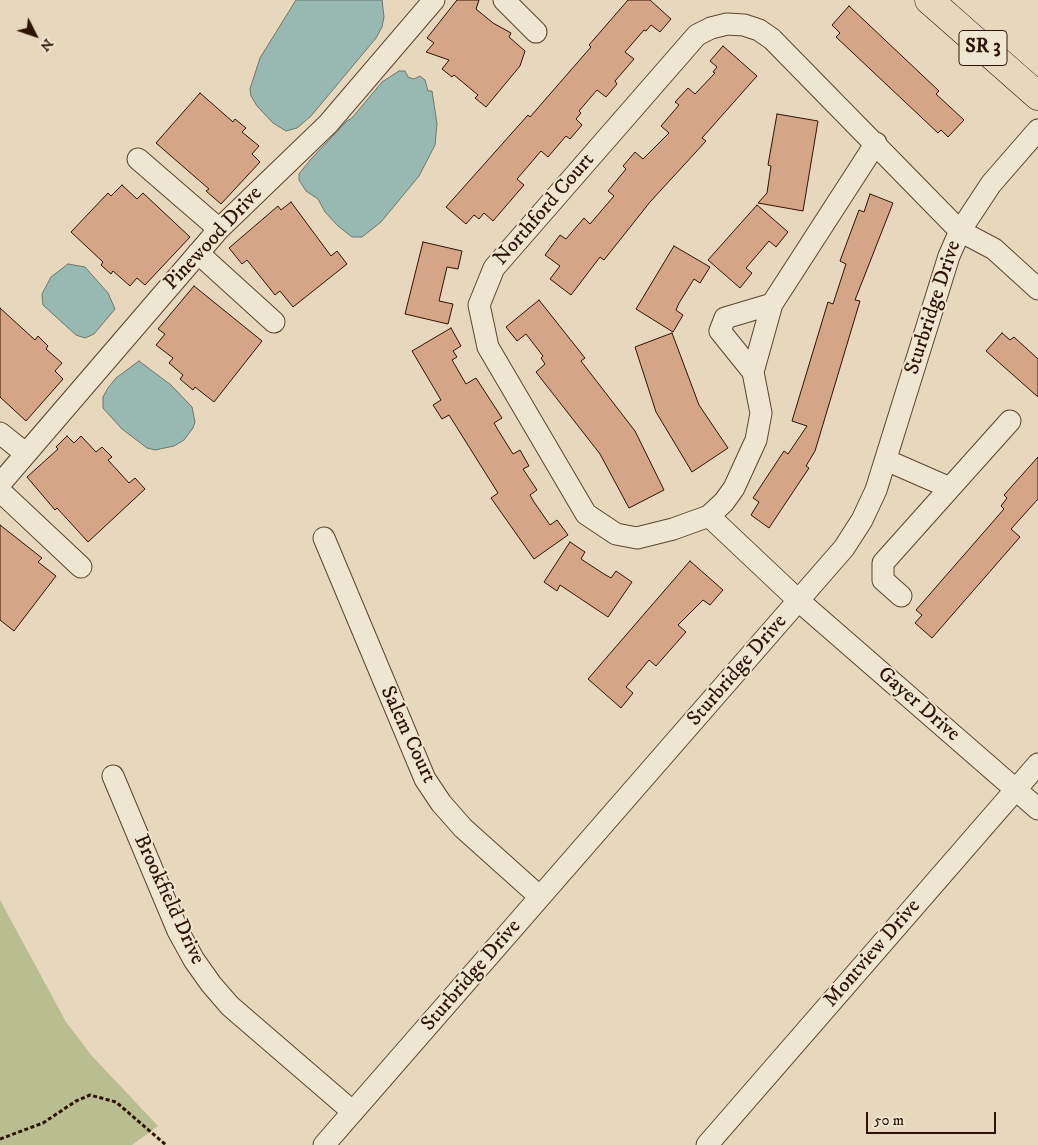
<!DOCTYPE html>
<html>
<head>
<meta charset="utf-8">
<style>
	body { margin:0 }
	#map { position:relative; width:1038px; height:1145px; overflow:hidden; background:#e7d7bc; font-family:"IM FELL DW Pica",serif }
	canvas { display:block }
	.north { position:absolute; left:10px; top:10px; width:50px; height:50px; -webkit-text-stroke:4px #efe5d3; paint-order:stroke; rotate:131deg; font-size:14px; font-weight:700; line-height:20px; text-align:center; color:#2e1300 }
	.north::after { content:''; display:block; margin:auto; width:18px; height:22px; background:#2e1300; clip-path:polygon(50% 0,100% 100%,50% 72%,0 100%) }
	.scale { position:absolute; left:866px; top:1112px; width:130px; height:22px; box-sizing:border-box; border:2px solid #2e1300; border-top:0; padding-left:6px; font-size:15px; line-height:18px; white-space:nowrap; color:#2e1300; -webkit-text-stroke:4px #efe5d3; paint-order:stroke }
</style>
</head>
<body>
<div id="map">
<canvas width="1038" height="1145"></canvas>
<div class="north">N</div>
<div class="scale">50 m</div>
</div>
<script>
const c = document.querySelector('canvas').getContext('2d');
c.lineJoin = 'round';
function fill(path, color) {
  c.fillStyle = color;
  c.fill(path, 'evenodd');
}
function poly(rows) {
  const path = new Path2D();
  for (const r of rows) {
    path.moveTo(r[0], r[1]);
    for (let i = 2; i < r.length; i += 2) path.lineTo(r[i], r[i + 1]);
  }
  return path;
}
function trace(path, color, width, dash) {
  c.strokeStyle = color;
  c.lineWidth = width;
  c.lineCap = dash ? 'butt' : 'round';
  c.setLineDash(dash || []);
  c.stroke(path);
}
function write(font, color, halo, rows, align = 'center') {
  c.font = font + ' "IM FELL DW Pica",serif';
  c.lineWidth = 4;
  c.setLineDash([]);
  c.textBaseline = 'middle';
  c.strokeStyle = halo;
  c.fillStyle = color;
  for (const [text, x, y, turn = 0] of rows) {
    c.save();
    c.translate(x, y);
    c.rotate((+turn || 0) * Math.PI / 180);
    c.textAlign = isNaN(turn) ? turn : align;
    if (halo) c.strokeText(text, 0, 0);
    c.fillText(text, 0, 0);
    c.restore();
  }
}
const green = poly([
	[0,900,66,1022,92,1056,158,1126,132,1145,0,1145]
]);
const water = poly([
	[296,0,382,0,384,17,382,27,376,38,311,116,297,128,286,131,273,123,257,106,251,96,250,89,260,58,296,0],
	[399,71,405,71,408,77,414,79,420,76,425,80,428,91,432,91,437,124,435,145,419,176,381,222,362,237,352,237,338,226,325,212,318,199,306,191,299,180,299,174,311,159,347,121,352,118,382,82,399,71],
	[68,264,85,267,108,293,115,309,94,334,85,338,76,335,43,305,42,294,51,277,68,264],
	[139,361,171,385,192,407,195,422,193,428,184,440,174,446,155,450,147,448,122,429,103,408,103,397,108,388,116,378,139,361]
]);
const building = poly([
	[457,0,479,0,476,9,493,23,511,33,509,37,525,51,520,66,486,107,475,98,478,95,454,75,452,77,442,69,449,60,426,52,434,43,427,38,457,0],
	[628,0,650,0,671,19,660,32,651,25,646,31,644,30,625,52,634,59,615,81,617,84,606,97,597,90,579,111,581,113,576,119,582,125,570,139,566,136,548,157,541,151,517,179,524,185,493,221,484,213,479,219,474,215,466,224,446,207,528,115,530,117,591,47,589,45,628,0],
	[849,6,939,91,936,94,964,120,948,137,941,130,938,133,836,37,840,33,832,25,849,6],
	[723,46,757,76,702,138,706,141,650,202,604,260,600,257,571,295,550,279,560,266,545,255,560,235,566,239,584,218,590,224,614,196,608,191,626,169,623,166,635,152,643,159,669,133,661,126,679,105,675,102,688,88,695,94,715,73,713,72,717,67,710,61,723,46],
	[200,93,233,122,235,119,246,128,242,132,259,146,252,154,260,162,221,204,206,191,209,189,156,143,200,93],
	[777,114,818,121,803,211,758,203,767,193,771,166,768,165,777,114],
	[122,185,137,199,143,193,190,237,145,285,137,278,130,286,113,271,111,274,101,265,103,262,71,232,108,193,111,196,122,185],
	[870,194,893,203,855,300,860,301,815,451,806,466,809,468,769,528,751,515,759,502,753,498,784,451,788,454,807,426,792,421,828,302,833,304,846,264,840,261,859,210,864,212,870,194],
	[291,202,331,256,337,251,347,264,293,307,280,291,275,295,247,260,242,264,229,248,278,206,281,210,291,202],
	[757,205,788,232,776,247,769,241,746,268,752,273,740,288,708,260,757,205],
	[423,242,462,251,458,269,447,267,439,301,453,304,448,324,405,314,423,242],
	[674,246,710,267,700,283,694,279,679,303,676,310,683,315,673,332,636,309,674,246],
	[194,286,262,341,214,402,195,387,193,390,180,379,183,375,169,363,173,358,156,345,165,334,158,329,194,286],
	[539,300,585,358,581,361,635,431,664,490,629,508,600,454,536,372,545,364,541,358,543,356,526,334,517,341,506,327,539,300],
	[0,308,35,340,38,336,48,346,46,349,62,363,55,371,63,379,26,421,0,397,0,308],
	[451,328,461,346,453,351,457,357,452,360,466,384,476,378,502,418,494,423,498,430,513,454,520,450,529,466,523,469,537,490,530,495,534,502,550,525,557,520,568,535,534,559,491,498,498,493,449,415,442,419,433,405,441,400,412,351,451,328],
	[672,333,699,405,728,448,692,472,656,412,635,347,672,333],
	[1002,333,1010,340,1014,337,1038,359,1038,397,986,351,1002,333],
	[67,436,74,443,81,436,96,452,102,447,112,457,108,460,129,483,135,478,145,489,88,542,57,508,55,510,27,477,58,449,56,447,67,436],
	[1038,457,1038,499,1011,529,1020,537,932,638,915,623,922,615,916,610,1004,509,1001,506,1007,498,1004,495,1038,457],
	[0,525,42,558,38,562,56,576,14,631,0,620,0,525],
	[570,542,585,552,581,559,604,574,611,578,616,571,632,582,608,617,560,585,557,591,544,582,570,542],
	[690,561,723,590,710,605,703,600,678,625,686,632,656,666,649,660,640,671,626,687,633,693,621,708,588,679,690,561]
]);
const path = poly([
	[0,1139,43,1123,76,1101,90,1095,116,1102,166,1145]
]);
const minor = poly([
	[504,0,536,32],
	[138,159,219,229],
	[198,253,274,322],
	[1038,289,994,249,960,231,772,39,759,30,744,25,727,24,711,28,697,35,494,268,479,305,488,347,586,514,616,534,637,538,673,529,709,516,799,601,1038,809],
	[753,372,720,331,725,318,772,304],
	[0,433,25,453],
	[886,460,950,488,883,563,883,580,901,596],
	[0,484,219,229,328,124,434,0],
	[950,488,1010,421],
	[0,491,81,567],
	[709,516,724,502,734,488,756,440,761,413,753,372,772,304,876,143],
	[324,538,425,779,441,803,463,828,540,897],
	[113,776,178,931,194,960,211,984,230,1006,353,1112],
	[324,1145,844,548,862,520,876,490,949,256,960,231,991,184,1038,130],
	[707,1145,1038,764]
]);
const major = poly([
	[929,0,1038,96]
]);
const shields = [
	[983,48,48]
];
const shieldNames = [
	["SR 3",983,48]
];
const streetNames = [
	["Northford Court",545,210,-49],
	["Pinewood Drive",214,239,-47],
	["Sturbridge Drive",934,308,-72],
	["Sturbridge Drive",738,671,-49],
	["Gayer Drive",918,705,41],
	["Salem Court",407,735,65],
	["Brookfield Drive",168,900,65],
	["Montview Drive",873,954,-49],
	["Sturbridge Drive",472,976,-49]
];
fill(green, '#b8be8f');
fill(water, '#97b9b2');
trace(water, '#6d776b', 1);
fill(building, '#d5a588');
trace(building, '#2e1300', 1);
trace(minor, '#5c442f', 23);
trace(major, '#2e1300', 29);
trace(path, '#2e1300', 3, [4, 2.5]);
trace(minor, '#efe5d3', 21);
trace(major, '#e7d7bc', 28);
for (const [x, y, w] of shields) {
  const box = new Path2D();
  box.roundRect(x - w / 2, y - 17.5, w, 35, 4);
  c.fillStyle = '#efe5d3';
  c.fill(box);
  trace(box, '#2e1300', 1);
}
write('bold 20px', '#2e1300', null, shieldNames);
write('21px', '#2e1300', '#efe5d3', streetNames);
</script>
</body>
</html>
